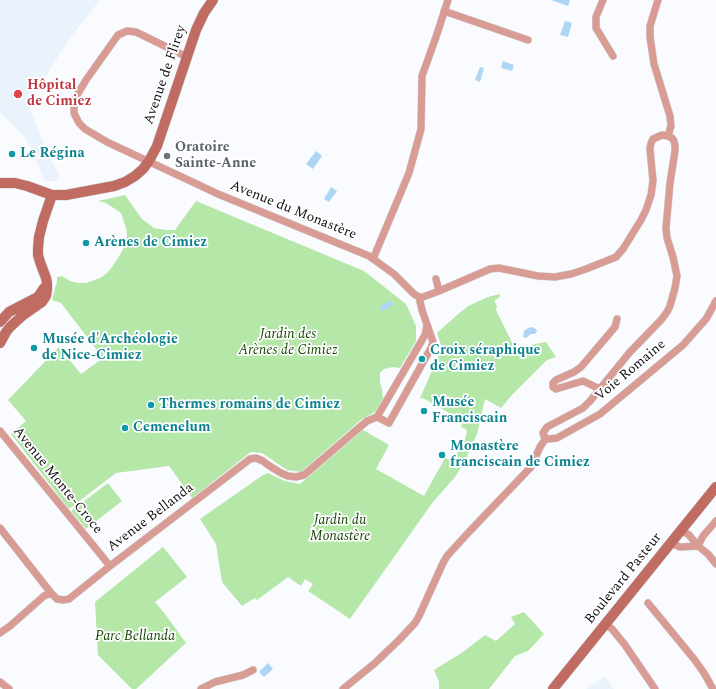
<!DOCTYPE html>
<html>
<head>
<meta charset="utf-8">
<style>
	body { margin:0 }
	canvas { display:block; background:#f9fbff }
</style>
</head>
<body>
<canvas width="716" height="689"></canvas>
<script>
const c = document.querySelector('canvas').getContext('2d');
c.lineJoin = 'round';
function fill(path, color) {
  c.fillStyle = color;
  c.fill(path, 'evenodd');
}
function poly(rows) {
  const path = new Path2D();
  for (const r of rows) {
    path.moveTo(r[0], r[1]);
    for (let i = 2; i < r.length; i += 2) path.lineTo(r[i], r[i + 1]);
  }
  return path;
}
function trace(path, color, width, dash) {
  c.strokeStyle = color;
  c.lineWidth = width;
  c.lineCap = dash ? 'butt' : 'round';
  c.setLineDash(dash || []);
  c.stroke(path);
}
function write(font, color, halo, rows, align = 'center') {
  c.font = font + ' Spectral,serif';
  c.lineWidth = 3.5;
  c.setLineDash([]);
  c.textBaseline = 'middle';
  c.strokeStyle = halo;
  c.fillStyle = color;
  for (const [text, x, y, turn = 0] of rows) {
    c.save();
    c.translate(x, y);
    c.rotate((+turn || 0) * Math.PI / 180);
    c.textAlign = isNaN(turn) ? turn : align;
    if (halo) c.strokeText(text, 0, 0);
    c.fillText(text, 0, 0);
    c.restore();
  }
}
const built = poly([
	[0,0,100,0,73,34,57,58,30,103,30,109,44,144,44,150,46,155,53,163,59,175,57,181,45,181,27,140,15,127,0,113],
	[605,676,614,689,587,689,589,687]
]);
const green = poly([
	[125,195,142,219,154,228,165,230,175,230,196,201,364,271,406,304,416,326,416,341,400,368,393,367,384,369,380,373,380,382,382,389,383,399,375,412,362,419,301,472,287,470,262,453,251,452,192,498,169,466,116,473,69,509,11,434,26,421,8,400,59,347,81,374,103,358,61,303,52,300,57,281,57,277,62,276,70,281,78,283,86,283,100,278,107,273,112,267,121,253,126,243,127,235,126,228,121,213,106,203,98,201],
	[500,294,500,296,499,298,495,300,495,302,497,306,496,310,517,353,531,345,546,342,556,357,547,360,511,396,501,408,485,399,477,434,464,463,455,477,433,502,350,619,308,591,313,584,305,579,301,586,288,577,257,600,255,598,242,606,222,582,216,544,200,519,263,475,268,473,285,481,300,484,363,430,389,445,376,469,424,496,445,458,453,461,465,439,467,432,466,429,461,427,462,424,455,420,456,417,423,398,421,399,420,398,442,348,437,333,457,315,468,306,488,297],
	[108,483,122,501,86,529,71,511],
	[163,547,187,577,155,602,165,614,186,643,136,689,132,689,98,655,95,602],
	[524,612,544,634,528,651,515,656,489,689,439,689,439,682,434,670,463,652,485,635,496,641,515,624,511,617]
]);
const water = poly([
	[551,0,570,0,568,6],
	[565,21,572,23,568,37,560,35],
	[503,61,514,65,512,71,501,68],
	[480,67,484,68,480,82,475,80],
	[316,151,322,156,313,169,306,164],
	[331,187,337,191,329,202,324,199],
	[390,301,393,303,392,306,382,311,380,306],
	[532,327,536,329,537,331,535,334,531,334,526,338,523,337,524,331,528,328],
	[268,663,273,669,264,677,259,672]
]);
const street = poly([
	[603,0,596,17,596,28,613,56],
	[658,0,650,26,650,37,654,64,670,116,671,126,668,136],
	[444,11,528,40],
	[187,57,136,32,127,31,118,35,86,80,76,97,74,104,74,113,79,123,85,129,107,142,199,185,218,194,369,256,394,274,414,294,419,297,423,297,439,291,490,269,499,268,538,276,555,277,571,274,586,269,616,257,623,249,641,220,646,210,651,195,653,181,650,149,651,143,653,139,662,135,668,136,672,138,674,141,675,146,675,151,670,183,666,228,667,238,673,257,677,276,675,288,670,306,667,312,661,320,630,352,590,401,583,408,547,427,543,433,544,436,546,438],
	[373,259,409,173,421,129,422,76,436,37,448,0],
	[436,279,439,291],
	[600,389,583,381,556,389,553,387,553,383,556,380,574,372,581,367,615,327,617,319],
	[377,417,389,423,431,348,433,342,422,310,419,297],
	[0,431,110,566],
	[546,438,548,439,557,438,600,414,683,345,706,319,716,301],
	[0,528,51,593,57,599,63,600,69,599,110,566,250,459,256,458,263,461,268,465,281,473,288,476,296,477,304,475,367,421,377,417,425,335,427,325],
	[681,530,689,535,698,546,708,554,716,564],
	[671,543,680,547,698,546],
	[698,546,703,536,716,521],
	[648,603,694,659,704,673,713,689],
	[606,624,612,629,625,645,655,689],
	[0,633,10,626,44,596,51,593],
	[0,682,9,689],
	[201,689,215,682,243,675,253,670],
	[343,689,375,663,399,640,415,623,419,616,443,563,447,556,468,533,531,467,540,447,546,438]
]);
const secondary = poly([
	[0,183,15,183,27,186,52,195,66,195,114,186,125,182,135,176,143,169,149,161,157,146,196,30,204,13,213,0],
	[0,322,9,312,38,297,44,288],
	[0,343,6,332,10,327,22,316,42,302,46,296,47,290,47,283,46,278,40,262,38,255,38,248,39,237,43,221,52,195],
	[553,689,716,487]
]);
const markers = [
	[18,94,5,"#e0444e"],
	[12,154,4,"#0f9aa8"],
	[167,156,4,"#6b7280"],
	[86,243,4,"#0f9aa8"],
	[34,348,4,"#0f9aa8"],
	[422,359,4,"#0f9aa8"],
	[151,405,4,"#0f9aa8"],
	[424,411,4,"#0f9aa8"],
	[125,428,4,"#0f9aa8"],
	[442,455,4,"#0f9aa8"]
];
const streetNames = [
	["Avenue de Flirey",166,75,-71],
	["Avenue du Monastère",293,211,22],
	["Voie Romaine",631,371,-40],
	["Avenue Monte-Croce",57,481,51],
	["Avenue Bellanda",151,518,-37],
	["Boulevard Pasteur",624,579,-51]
];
const healthNames = [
	["Hôpital",27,86],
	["de Cimiez",27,102]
];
const worshipNames = [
	["Oratoire",175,148],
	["Sainte-Anne",175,164]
];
const cultureNames = [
	["Le Régina",20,154],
	["Arènes de Cimiez",94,243],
	["Musée d'Archéologie",42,340],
	["de Nice-Cimiez",42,356],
	["Croix séraphique",430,351],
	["de Cimiez",430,367],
	["Musée",432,403],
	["Franciscain",432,419],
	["Thermes romains de Cimiez",159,405],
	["Cemenelum",133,428],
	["Monastère",450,447],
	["franciscain de Cimiez",450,463]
];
const parkNames = [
	["Jardin des",288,335],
	["Arènes de Cimiez",288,351],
	["Jardin du",340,521],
	["Monastère",340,537],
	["Parc Bellanda",135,637]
];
fill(built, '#eaf2fc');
fill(green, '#b5e7a8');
fill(water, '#acd6f4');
trace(street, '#d4d6d9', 8);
trace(secondary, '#d4d6d9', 11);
trace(street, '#d89c94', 7);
trace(secondary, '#c16c63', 10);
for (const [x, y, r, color] of markers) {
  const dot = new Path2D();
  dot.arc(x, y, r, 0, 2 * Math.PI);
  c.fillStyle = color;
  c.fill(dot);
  trace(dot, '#fff', 1.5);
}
write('14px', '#121214', '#fff', streetNames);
write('bold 14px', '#be3a42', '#fff', healthNames, 'left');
write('bold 14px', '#5b616d', '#fff', worshipNames, 'left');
write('bold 14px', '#0d838f', '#fff', cultureNames, 'left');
write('italic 14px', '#164604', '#fff', parkNames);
</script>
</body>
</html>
